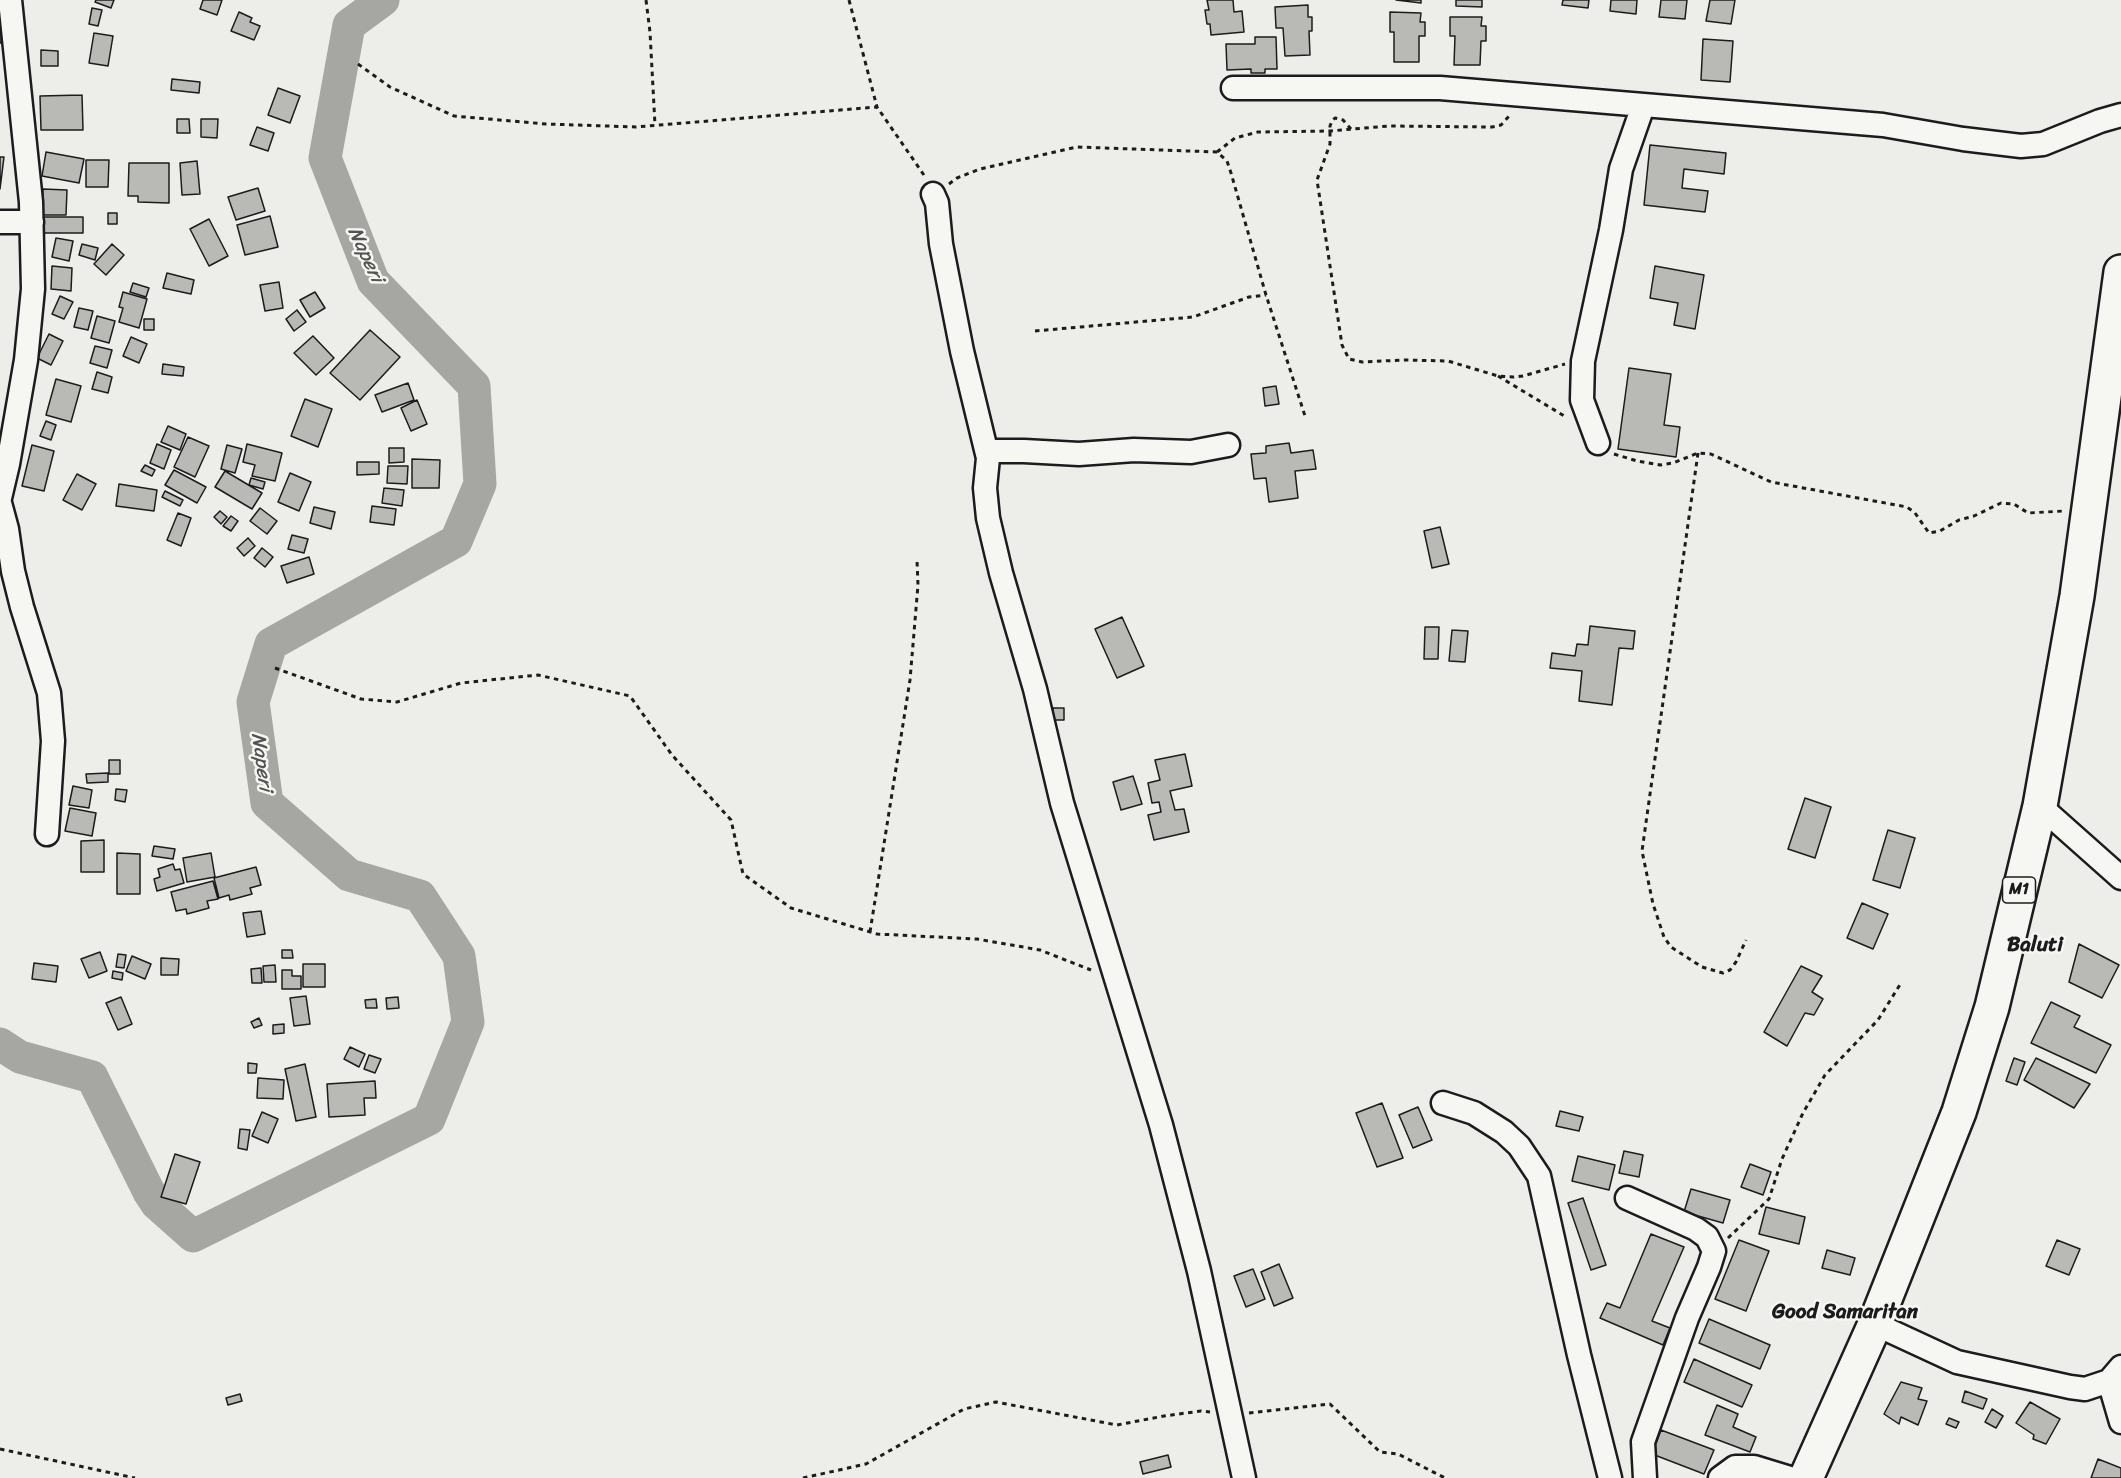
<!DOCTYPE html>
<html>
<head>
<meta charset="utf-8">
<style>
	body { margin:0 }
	canvas { display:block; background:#edede9 }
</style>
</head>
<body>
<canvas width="2121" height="1478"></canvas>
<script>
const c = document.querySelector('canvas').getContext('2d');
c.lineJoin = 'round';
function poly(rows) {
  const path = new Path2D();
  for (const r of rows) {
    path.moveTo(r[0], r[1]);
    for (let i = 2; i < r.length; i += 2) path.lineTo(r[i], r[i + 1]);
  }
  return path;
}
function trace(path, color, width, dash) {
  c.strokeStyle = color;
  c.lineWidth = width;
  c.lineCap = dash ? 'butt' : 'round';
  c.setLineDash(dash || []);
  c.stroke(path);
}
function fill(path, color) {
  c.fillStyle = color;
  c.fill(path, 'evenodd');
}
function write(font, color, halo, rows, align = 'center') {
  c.font = font + ' Sriracha,sans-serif';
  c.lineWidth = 5;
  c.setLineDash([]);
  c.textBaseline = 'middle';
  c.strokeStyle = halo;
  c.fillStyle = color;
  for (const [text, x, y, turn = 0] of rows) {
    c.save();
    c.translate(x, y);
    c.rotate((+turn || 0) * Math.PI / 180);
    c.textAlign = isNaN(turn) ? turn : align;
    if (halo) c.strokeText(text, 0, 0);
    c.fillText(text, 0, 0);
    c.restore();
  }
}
const river = poly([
	[0,1044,20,1057,92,1077,149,1192,157,1204,193,1236,429,1119,468,1022,459,956,420,896,349,875,267,803,253,702,271,644,456,541,480,484,474,386,373,281,325,158,349,25,383,0]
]);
const building = poly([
	[96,0,114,0,111,8,95,2,96,0],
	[203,0,222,0,217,15,200,9,203,0],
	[1207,0,1233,0,1234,12,1242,11,1244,32,1211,35,1210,24,1207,24,1205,10,1209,10,1207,0],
	[1396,0,1421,0,1421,3,1396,0],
	[1456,0,1482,0,1482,7,1456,6,1456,0],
	[1563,0,1589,0,1588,8,1562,5,1563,0],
	[1611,0,1637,0,1636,14,1610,11,1611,0],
	[1661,0,1687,0,1685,19,1659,17,1661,0],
	[1710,0,1735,0,1731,24,1706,21,1710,0],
	[1308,5,1308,17,1312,17,1312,31,1309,31,1310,55,1285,56,1283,28,1276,28,1275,7,1308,5],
	[92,8,102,10,98,26,89,24,92,8],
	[239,12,252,18,250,22,260,26,254,40,231,31,239,12],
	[1390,12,1421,13,1420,22,1425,22,1425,36,1419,36,1419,62,1394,62,1394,32,1390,32,1390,12],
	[1450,17,1482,17,1481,26,1486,26,1486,41,1481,41,1480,65,1454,65,1455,36,1450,36,1450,17],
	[11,26,12,42,0,43,0,27,11,26],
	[94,33,113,36,108,66,89,63,94,33],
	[1255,37,1276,37,1277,69,1265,69,1265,73,1251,73,1251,69,1227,70,1226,44,1255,44,1255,37],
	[1703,39,1733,41,1730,82,1701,80,1703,39],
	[41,50,58,51,58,66,41,66,41,50],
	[172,79,200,82,199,93,171,90,172,79],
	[278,88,300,96,290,123,268,115,278,88],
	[82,95,83,130,41,130,40,96,82,95],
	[177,119,189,119,190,133,177,133,177,119],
	[201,119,218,119,217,138,201,137,201,119],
	[257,127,274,133,268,151,250,145,257,127],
	[1650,145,1726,153,1724,174,1684,169,1682,188,1708,191,1705,212,1644,205,1650,145],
	[46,152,84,159,79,183,42,176,46,152],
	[0,157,4,157,0,189,0,157],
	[86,160,109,160,108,187,86,187,86,160],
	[197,161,200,194,182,195,180,163,197,161],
	[129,163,169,163,169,203,138,202,138,196,128,196,129,163],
	[258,188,265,211,236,220,228,197,258,188],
	[43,189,67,190,66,215,42,215,43,189],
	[108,213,117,213,117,224,108,224,108,213],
	[270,216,278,247,245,255,237,225,270,216],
	[39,217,83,217,83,233,39,233,39,217],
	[209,219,228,256,209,266,190,229,209,219],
	[56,238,73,241,69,261,52,257,56,238],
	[82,244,98,248,95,260,79,255,82,244],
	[112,244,124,255,106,275,94,264,112,244],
	[52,266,72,268,71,291,51,289,52,266],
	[1655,266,1704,275,1695,329,1674,325,1678,303,1650,298,1655,266],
	[167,273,194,280,191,294,163,288,167,273],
	[279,282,283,308,265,311,260,285,279,282],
	[133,283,149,288,146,297,130,292,133,283],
	[123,292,147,299,139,328,119,322,123,308,119,307,123,292],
	[315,292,325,308,310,317,300,300,315,292],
	[60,296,73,302,64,319,52,314,60,296],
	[79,308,93,311,88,330,74,327,79,308],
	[297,310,306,322,294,331,286,319,297,310],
	[97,316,115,321,109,343,91,338,97,316],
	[144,319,154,319,154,330,144,330,144,319],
	[370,330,400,357,360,400,330,373,370,330],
	[49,334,63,341,51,365,37,358,49,334],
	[313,336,334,358,316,375,294,353,313,336],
	[131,337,147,344,139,363,123,356,131,337],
	[95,346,112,350,107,368,90,363,95,346],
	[163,364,184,367,183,376,162,374,163,364],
	[1629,368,1671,374,1664,425,1680,427,1676,457,1618,449,1629,368],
	[97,372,112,377,108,393,92,389,97,372],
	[56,379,81,386,71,422,46,415,56,379],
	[408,383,414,400,382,412,375,395,408,383],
	[1276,386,1279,404,1265,406,1263,388,1276,386],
	[305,399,332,409,318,447,291,436,305,399],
	[417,400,427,424,411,431,401,408,417,400],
	[46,421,56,425,51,440,40,436,46,421],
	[168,426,186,434,180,450,161,442,168,426],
	[188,437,209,446,195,477,174,467,188,437],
	[1289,443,1291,453,1313,450,1316,469,1295,471,1298,498,1269,502,1266,478,1254,479,1251,454,1266,453,1266,446,1289,443],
	[157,444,171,450,164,469,150,463,157,444],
	[247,444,282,453,275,481,252,476,255,465,243,462,247,444],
	[32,445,54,451,44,491,22,486,32,445],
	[227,445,242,449,235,473,221,469,227,445],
	[389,448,404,448,404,462,389,463,389,448],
	[412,459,440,460,439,488,412,488,412,459],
	[357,462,379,462,379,474,357,475,357,462],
	[145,465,155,470,152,476,141,471,145,465],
	[388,466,408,466,407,484,387,483,388,466],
	[174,470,206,487,197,503,165,485,174,470],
	[225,471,262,493,252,509,215,487,225,471],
	[290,473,311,482,299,511,278,502,290,473],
	[77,474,96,484,82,510,63,500,77,474],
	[251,478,265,482,263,489,249,485,251,478],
	[119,484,157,490,154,511,116,506,119,484],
	[384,488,404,490,402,506,382,503,384,488],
	[165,491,183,500,180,506,162,497,165,491],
	[372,506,396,509,394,525,370,522,372,506],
	[314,507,335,512,331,529,310,523,314,507],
	[260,508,277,521,267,534,250,521,260,508],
	[220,511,227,517,221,524,214,517,220,511],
	[178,513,191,518,181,546,167,540,178,513],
	[231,516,238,521,231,531,223,526,231,516],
	[1440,527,1449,564,1432,568,1424,531,1440,527],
	[292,535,308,539,304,553,288,549,292,535],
	[248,538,255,546,244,556,237,548,248,538],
	[262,548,273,557,265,567,254,558,262,548],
	[309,557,314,574,287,583,281,566,309,557],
	[1122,617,1144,666,1117,678,1095,629,1122,617],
	[1590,626,1635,631,1633,649,1619,648,1612,705,1579,701,1582,671,1550,668,1552,653,1575,656,1577,644,1588,645,1590,626],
	[1425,627,1439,627,1438,659,1424,659,1425,627],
	[1452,630,1468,631,1465,662,1449,661,1452,630],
	[1053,708,1064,708,1064,720,1053,720,1053,708],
	[1185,754,1192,786,1170,791,1175,810,1184,809,1189,832,1154,840,1148,815,1161,812,1159,802,1152,803,1148,783,1160,780,1155,760,1185,754],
	[109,760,120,760,120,774,109,774,109,760],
	[108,773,108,782,87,783,86,774,108,773],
	[1133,776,1142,804,1121,810,1113,782,1133,776],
	[73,786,92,790,89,808,69,805,73,786],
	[116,789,127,790,125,802,115,800,116,789],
	[1805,798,1831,807,1815,858,1788,849,1805,798],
	[70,808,96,813,92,836,65,831,70,808],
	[1888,830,1915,838,1900,888,1873,880,1888,830],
	[104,840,104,872,81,872,81,841,104,840],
	[154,846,175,849,173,859,152,856,154,846],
	[117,853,140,854,140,894,117,894,117,853],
	[211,853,215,877,187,882,183,858,211,853],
	[173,864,175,870,180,869,184,883,157,891,154,879,160,877,158,869,173,864],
	[256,867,261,885,250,888,252,894,230,900,229,895,219,898,214,878,256,867],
	[213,881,218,899,207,901,209,908,187,914,186,909,176,911,171,892,213,881],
	[1862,903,1888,914,1873,949,1847,938,1862,903],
	[261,911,265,934,247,937,243,913,261,911],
	[2079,944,2119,965,2102,998,2069,982,2079,944],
	[282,950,292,950,293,958,282,958,282,950],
	[100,952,107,971,89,978,81,959,100,952],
	[118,954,126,955,124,968,116,967,118,954],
	[132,956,151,964,145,979,126,971,132,956],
	[161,958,179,959,178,975,161,975,161,958],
	[34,963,58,966,56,982,32,979,34,963],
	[303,964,325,964,325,987,303,987,303,964],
	[275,965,276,982,264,982,263,966,275,965],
	[1801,966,1822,976,1812,992,1823,999,1814,1015,1805,1013,1787,1046,1764,1032,1801,966],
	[261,968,262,983,252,983,251,969,261,968],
	[282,970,292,970,292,976,301,976,301,989,282,989,282,970],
	[113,971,123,973,122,980,112,978,113,971],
	[306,996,310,1024,294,1026,290,998,306,996],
	[121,997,132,1024,118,1030,106,1003,121,997],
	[398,997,399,1008,387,1009,386,998,398,997],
	[376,999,377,1008,366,1008,365,1000,376,999],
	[2051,1002,2080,1016,2074,1027,2111,1045,2096,1073,2031,1043,2051,1002],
	[259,1018,262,1025,254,1028,251,1022,259,1018],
	[284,1024,284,1033,273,1034,273,1025,284,1024],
	[350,1047,365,1054,359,1067,344,1059,350,1047],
	[369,1055,381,1059,375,1073,364,1069,369,1055],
	[2014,1058,2025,1062,2017,1085,2006,1081,2014,1058],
	[2036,1058,2090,1084,2074,1108,2024,1080,2036,1058],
	[248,1063,257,1064,256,1073,248,1073,248,1063],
	[305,1064,316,1117,296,1121,285,1069,305,1064],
	[258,1078,284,1080,283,1099,257,1098,258,1078],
	[375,1081,376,1098,364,1098,365,1115,329,1117,327,1084,375,1081],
	[1382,1103,1403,1158,1377,1167,1356,1113,1382,1103],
	[1418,1107,1432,1140,1413,1148,1399,1115,1418,1107],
	[1560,1111,1583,1117,1579,1131,1556,1126,1560,1111],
	[262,1112,278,1119,268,1143,252,1136,262,1112],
	[240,1129,250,1130,247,1150,238,1148,240,1129],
	[1624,1151,1643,1155,1639,1177,1619,1173,1624,1151],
	[175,1154,200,1162,186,1204,161,1197,175,1154],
	[1578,1156,1615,1165,1609,1190,1572,1181,1578,1156],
	[1750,1164,1771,1172,1763,1195,1741,1187,1750,1164],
	[1691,1189,1730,1200,1723,1223,1684,1212,1691,1189],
	[1583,1198,1606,1265,1591,1270,1568,1203,1583,1198],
	[1766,1207,1805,1217,1799,1244,1759,1234,1766,1207],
	[1651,1234,1684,1247,1652,1321,1670,1328,1663,1345,1600,1318,1607,1303,1620,1308,1651,1234],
	[1739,1240,1769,1251,1746,1311,1715,1299,1739,1240],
	[2057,1240,2080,1249,2069,1275,2046,1266,2057,1240],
	[1827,1250,1855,1258,1850,1275,1822,1268,1827,1250],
	[1279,1264,1293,1298,1274,1306,1261,1272,1279,1264],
	[1253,1269,1265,1299,1246,1307,1234,1276,1253,1269],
	[1709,1319,1770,1345,1760,1369,1699,1343,1709,1319],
	[1694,1359,1752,1385,1742,1407,1684,1382,1694,1359],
	[1901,1382,1922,1388,1918,1399,1927,1401,1918,1425,1901,1417,1899,1424,1884,1414,1901,1382],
	[1965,1391,1987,1399,1983,1409,1962,1402,1965,1391],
	[240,1394,242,1401,228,1405,226,1398,240,1394],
	[2030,1402,2060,1419,2046,1444,2033,1439,2034,1435,2016,1423,2030,1402],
	[1717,1405,1738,1414,1733,1427,1756,1437,1750,1452,1705,1435,1717,1405],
	[1992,1409,2003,1416,1996,1428,1985,1422,1992,1409],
	[1949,1418,1959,1422,1956,1428,1946,1424,1949,1418],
	[1661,1430,1714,1450,1704,1474,1652,1454,1661,1430],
	[1168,1455,1171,1467,1143,1474,1140,1462,1168,1455],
	[2098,1459,2121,1468,2121,1478,2091,1478,2098,1459]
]);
const path = poly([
	[646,0,650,32,655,125],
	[849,0,877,107],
	[358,64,390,87,454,116,546,124,636,127,877,107,926,178],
	[1351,129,1343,120,1335,118,1332,121,1330,126,1330,144,1317,180,1342,345,1349,359,1362,362,1404,360,1448,361,1498,376,1513,377,1523,376,1565,364],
	[1217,152,1235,138,1258,132,1330,131,1389,126,1492,127,1501,125,1510,115],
	[949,184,957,178,980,169,1077,147,1217,152,1227,161,1231,173,1266,295,1305,416],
	[1035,331,1193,317,1249,297,1266,295],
	[1498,376,1566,417],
	[1698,453,1642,851,1653,904,1664,937,1671,947,1702,967,1723,973,1730,970,1736,962,1746,940],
	[1614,454,1637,461,1660,465,1673,463,1698,453,1711,454,1771,482,1907,507,1915,513,1929,533,1940,531,1959,520,1974,516,2001,503,2014,504,2028,513,2064,511],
	[275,668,361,699,397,702,461,683,538,675,630,696,672,755,731,820,743,874,791,908,877,934,977,939,1040,950,1091,970],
	[870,932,910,680,918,585,917,560],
	[1728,1238,1769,1199,1782,1159,1803,1113,1825,1075,1878,1020,1901,983],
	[1249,1413,1330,1404,1380,1452,1398,1454,1445,1478],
	[0,1449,135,1478],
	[803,1478,866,1464,964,1409,996,1402,1117,1425,1164,1416,1201,1411,1210,1412]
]);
const minor = poly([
	[1233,88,1440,88,1883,125,1963,139,2021,146,2043,144,2100,121,2121,115],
	[933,194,937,203,941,244,962,351,988,458,985,488,988,518,1001,573,1035,689,1062,803,1161,1125,1199,1271,1244,1478],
	[0,222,32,222],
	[1598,443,1582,400,1583,361,1611,230,1621,169,1643,106],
	[987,451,1024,451,1079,454,1134,450,1191,452,1228,445],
	[0,498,8,464,26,360,33,289,31,202,10,0],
	[0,503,7,529,13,571,22,607,49,693,53,741,47,834],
	[2040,806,2121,878],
	[1443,1103,1474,1113,1504,1132,1519,1146,1539,1176,1579,1355,1610,1478],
	[1627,1198,1696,1229,1707,1237,1714,1251,1709,1267,1687,1318,1643,1442,1645,1478],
	[1875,1324,1957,1362,2070,1387,2085,1389,2109,1381,2121,1367],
	[2109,1381,2121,1422],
	[1720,1478,1735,1467,1754,1467,1790,1478]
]);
const highway = poly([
	[1806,1478,1875,1324,1959,1112,1992,1007,2040,806,2077,596,2121,272]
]);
const shields = [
	[2019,890,33]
];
const shieldNames = [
	["M1",2019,890]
];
const waterNames = [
	["Naperi",365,255,65],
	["Naperi",261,762,82]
];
const quarterNames = [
	["Baluti",2035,946],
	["Good Samaritan",1845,1313]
];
trace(river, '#a6a6a3', 33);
fill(building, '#b9b9b6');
trace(building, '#1c1c1c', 1.5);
trace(minor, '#1c1c1c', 27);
trace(highway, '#1c1c1c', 38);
trace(path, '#1c1c1c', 3, [4.5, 4.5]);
trace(minor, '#f6f6f2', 22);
trace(highway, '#f6f6f2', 33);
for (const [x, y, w] of shields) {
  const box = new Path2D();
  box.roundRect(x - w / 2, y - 13, w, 26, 4.5);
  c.fillStyle = '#f6f6f2';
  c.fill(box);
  trace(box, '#1c1c1c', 1.5);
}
write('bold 16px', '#1c1c1c', null, shieldNames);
write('italic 20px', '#535352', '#f6f6f2', waterNames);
write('bold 21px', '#1c1c1c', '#f6f6f2', quarterNames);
</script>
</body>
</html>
